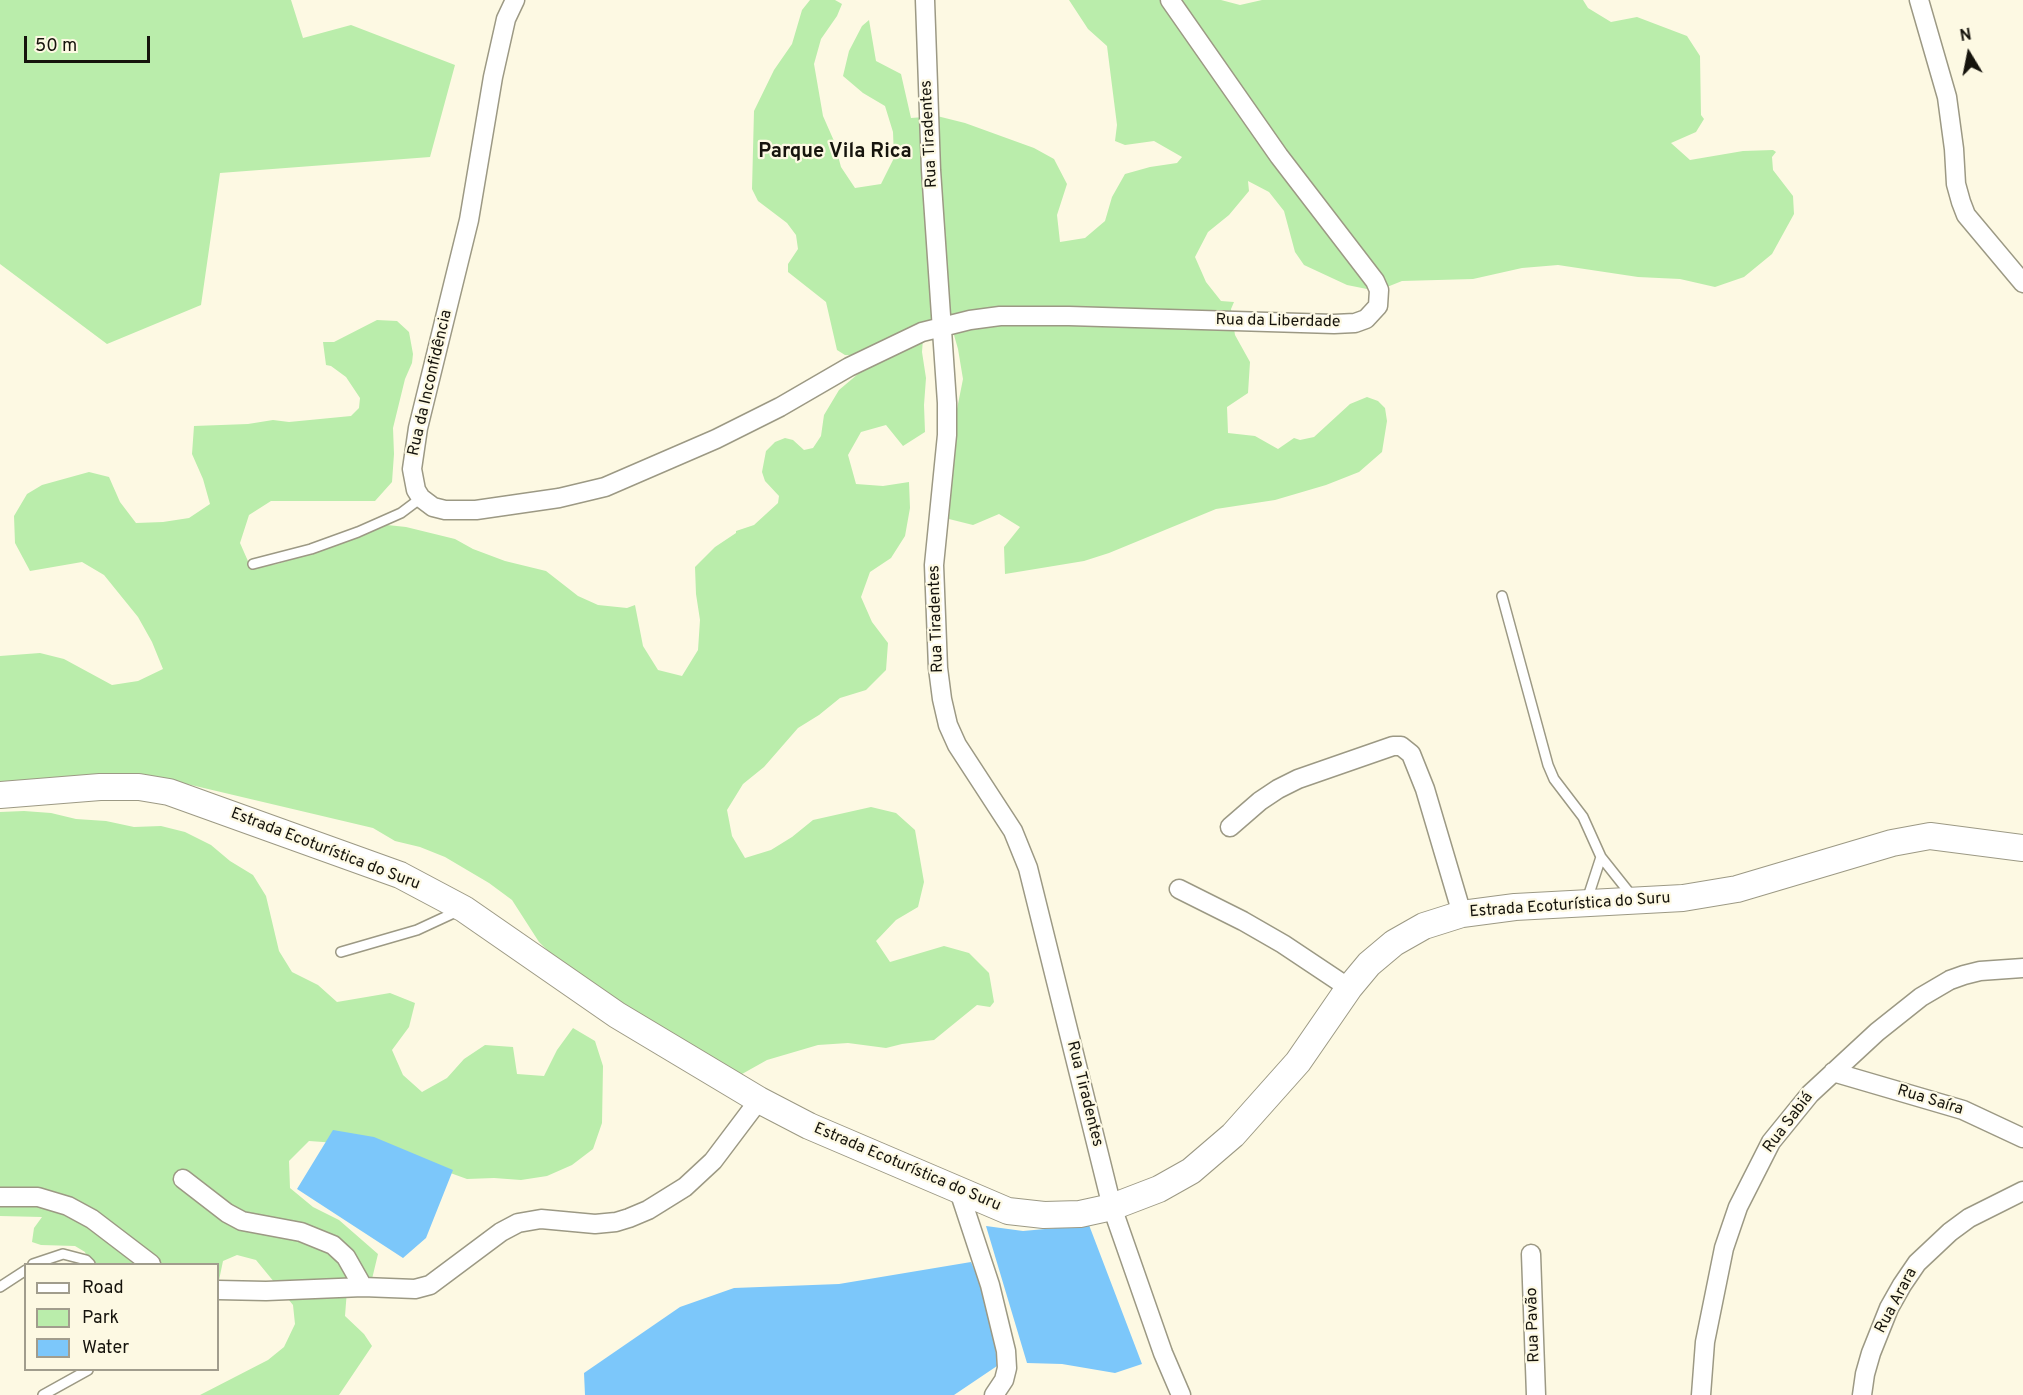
<!DOCTYPE html>
<html>
<head>
<meta charset="utf-8">
<style>
	body { margin:0 }
	#map { position:relative; width:2023px; height:1395px; overflow:hidden; background:#fdf9e3; font-family:Overpass,sans-serif }
	canvas { display:block }
	.legend { position:absolute; left:24px; top:1263px; width:195px; height:108px; box-sizing:border-box; background:#fdf9e3; border:2px solid #a19d8d; margin:0; padding:8px 10px; list-style:none; font-size:18px; color:#16140d }
	.legend li { display:flex; align-items:center; gap:12px; height:30px }
	.legend b { width:30px; border:2px solid #a19d8d }
	.north { position:absolute; left:1939px; top:24px; width:60px; height:60px; -webkit-text-stroke:4px #fdf9e3; paint-order:stroke; rotate:350deg; font-size:16px; font-weight:700; line-height:24px; text-align:center; color:#16140d }
	.north::after { content:''; display:block; margin:auto; width:21px; height:27px; background:#16140d; clip-path:polygon(50% 0,100% 100%,50% 72%,0 100%) }
	.scale { position:absolute; left:24px; top:36px; width:126px; height:27px; box-sizing:border-box; border:3px solid #16140d; border-top:0; padding-left:8px; font-size:18px; line-height:21px; white-space:nowrap; color:#16140d; -webkit-text-stroke:4px #fdf9e3; paint-order:stroke }
</style>
</head>
<body>
<div id="map">
<canvas width="2023" height="1395"></canvas>
<ul class="legend">
<li><b style="height:8px;background:#fff"></b>Road</li>
<li><b style="height:16px;background:#baedab"></b>Park</li>
<li><b style="height:16px;background:#7cc7fa"></b>Water</li>
</ul>
<div class="north">N</div>
<div class="scale">50 m</div>
</div>
<script>
const c = document.querySelector('canvas').getContext('2d');
c.lineJoin = 'round';
function fill(path, color) {
  c.fillStyle = color;
  c.fill(path, 'evenodd');
}
function poly(rows) {
  const path = new Path2D();
  for (const r of rows) {
    path.moveTo(r[0], r[1]);
    for (let i = 2; i < r.length; i += 2) path.lineTo(r[i], r[i + 1]);
  }
  return path;
}
function trace(path, color, width, dash) {
  c.strokeStyle = color;
  c.lineWidth = width;
  c.lineCap = dash ? 'butt' : 'round';
  c.setLineDash(dash || []);
  c.stroke(path);
}
function write(font, color, halo, rows, align = 'center') {
  c.font = font + ' Overpass,sans-serif';
  c.lineWidth = 4.5;
  c.setLineDash([]);
  c.textBaseline = 'middle';
  c.strokeStyle = halo;
  c.fillStyle = color;
  for (const [text, x, y, turn = 0] of rows) {
    c.save();
    c.translate(x, y);
    c.rotate((+turn || 0) * Math.PI / 180);
    c.textAlign = isNaN(turn) ? turn : align;
    if (halo) c.strokeText(text, 0, 0);
    c.fillText(text, 0, 0);
    c.restore();
  }
}
const green = poly([
	[0,0,291,0,303,38,351,25,455,65,430,157,220,173,201,305,107,344,0,264],
	[810,0,835,0,842,4,837,16,821,39,814,64,823,116,834,141,841,167,855,188,881,184,894,158,893,132,885,106,863,93,843,76,849,51,862,26,869,20,876,61,901,74,911,118,937,116,965,123,1034,148,1054,159,1067,184,1057,215,1060,242,1085,238,1105,221,1112,197,1125,174,1150,167,1177,163,1182,157,1154,141,1125,145,1115,141,1117,125,1107,46,1088,29,1069,0,1221,0,1240,5,1262,0,1583,0,1588,8,1611,22,1637,17,1687,36,1700,56,1701,115,1704,119,1696,132,1671,143,1690,160,1743,151,1773,150,1776,152,1772,157,1773,170,1793,196,1794,214,1772,254,1744,277,1715,287,1680,279,1638,277,1558,265,1522,268,1473,279,1402,281,1377,291,1347,285,1304,265,1295,252,1284,211,1269,192,1248,181,1249,191,1229,215,1208,232,1195,257,1206,282,1221,301,1234,302,1231,309,1235,335,1250,362,1248,393,1227,407,1228,433,1255,436,1278,449,1294,438,1300,440,1314,437,1350,404,1367,397,1378,401,1385,408,1387,421,1382,452,1359,472,1326,485,1275,500,1216,509,1109,553,1084,561,1005,574,1004,547,1020,527,999,514,973,525,949,519,952,434,963,379,958,349,950,321,924,325,922,352,926,378,924,405,925,432,903,446,886,425,861,432,848,455,856,484,883,486,909,482,910,508,905,536,891,558,870,572,861,597,872,622,888,643,886,670,866,690,840,698,819,715,798,728,764,767,743,784,727,810,732,836,745,858,771,850,792,837,813,820,871,807,896,813,915,830,924,882,918,907,896,920,876,941,890,962,944,946,969,953,989,973,994,1002,990,1007,977,1005,934,1040,902,1044,886,1048,848,1043,818,1045,767,1060,742,1074,715,1072,559,962,539,942,512,900,489,883,445,857,420,847,395,841,373,828,170,780,30,786,0,782,0,656,40,653,64,659,112,685,138,681,163,669,152,642,138,617,104,575,82,562,30,571,15,543,14,516,27,494,42,485,89,472,109,477,120,502,136,523,163,522,189,518,210,504,203,479,192,454,194,426,248,424,273,420,289,422,351,416,359,408,360,398,346,377,331,366,326,365,323,342,334,342,377,320,397,321,409,332,413,354,412,363,405,379,393,428,394,454,392,482,375,501,271,501,249,515,240,543,251,568,277,564,303,556,328,543,378,524,406,527,455,539,473,549,505,561,546,571,578,596,598,605,627,608,635,605,643,646,658,670,682,676,698,650,700,620,696,594,695,567,715,547,736,533,736,531,754,525,778,503,779,496,765,481,762,472,766,451,775,442,785,438,793,440,804,450,813,448,821,436,824,415,839,390,871,363,867,356,845,355,837,350,826,302,788,272,788,264,798,249,796,235,787,223,758,201,752,189,754,111,774,70,792,44,802,10],
	[24,811,51,813,76,819,106,821,134,827,161,826,185,832,211,845,230,861,253,875,266,896,279,951,292,972,318,985,337,1002,390,993,415,1003,409,1027,392,1050,403,1075,422,1092,447,1078,464,1059,485,1045,513,1047,517,1074,544,1076,557,1050,573,1028,595,1041,603,1066,602,1123,593,1149,572,1165,547,1176,521,1180,494,1178,467,1179,442,1170,337,1143,309,1141,289,1161,290,1188,313,1207,339,1220,378,1254,372,1279,347,1290,345,1316,364,1334,372,1346,339,1395,200,1395,268,1360,284,1347,295,1324,293,1305,256,1260,237,1255,223,1261,218,1285,218,1264,89,1264,85,1252,75,1246,41,1245,32,1242,34,1228,42,1217,0,1216,0,812]
]);
const water = poly([
	[333,1130,374,1137,453,1170,426,1238,403,1258,297,1189],
	[1089,1225,1142,1364,1115,1373,1062,1364,1027,1363,986,1226,1023,1231],
	[971,1262,992,1310,997,1366,954,1395,585,1395,584,1373,680,1307,734,1288,839,1284]
]);
const service = poly([
	[253,564,311,549,358,532,401,513,421,498],
	[1502,596,1548,765,1554,779,1583,817,1601,857,1632,896],
	[1587,900,1601,857],
	[341,952,417,930,458,911],
	[33,1264,63,1254,86,1260,90,1264],
	[0,1287,26,1270],
	[43,1395,88,1370]
]);
const minor = poly([
	[515,0,506,19,493,77,469,220,418,428,412,469,416,490,421,498,433,507,445,510,476,510,559,498,605,487,716,439,780,407,849,367,922,332,970,320,1000,316,1069,316,1334,324,1355,323,1366,319,1378,306,1379,290,1375,281,1279,156,1170,0],
	[925,0,931,170,947,403,947,435,934,565,938,668,942,699,948,725,957,745,1013,831,1028,868,1112,1207,1163,1353,1181,1395],
	[1919,0,1947,97,1954,149,1956,184,1961,202,1966,215,2023,283],
	[1230,827,1260,801,1278,789,1298,779,1393,746,1401,746,1411,754,1425,789,1462,914],
	[1179,889,1243,921,1283,944,1349,988],
	[1833,1072,1963,1110,2023,1138],
	[183,1179,227,1213,242,1221,301,1232,333,1245,346,1257,363,1287],
	[959,1191,990,1285,1006,1351,1007,1368,1004,1380,994,1395],
	[0,1197,38,1197,68,1206,92,1219,151,1264],
	[1531,1254,1536,1395],
	[218,1290,266,1291,363,1287,415,1289,430,1285,501,1232,518,1223,541,1219,595,1224,616,1222,629,1218,648,1210,685,1187,713,1161,759,1100],
	[1701,1395,1705,1342,1724,1248,1738,1207,1771,1142,1810,1094,1877,1032,1921,997,1950,980,1964,975,1980,971,2023,968],
	[1862,1395,1865,1374,1871,1353,1889,1308,1902,1285,1917,1263,1950,1232,1969,1218,2023,1191]
]);
const secondary = poly([
	[0,795,100,787,139,787,169,792,400,875,464,909,617,1015,759,1100,809,1126,1008,1211,1044,1215,1080,1214,1112,1207,1159,1189,1191,1171,1233,1135,1298,1062,1349,988,1369,964,1394,943,1424,926,1462,914,1515,907,1683,898,1737,889,1892,843,1930,836,2023,848]
]);
const streetNames = [
	["Rua Tiradentes",930,134,-93],
	["Rua da Liberdade",1278,322,1],
	["Rua da Inconfidência",431,383,-77],
	["Rua Tiradentes",937,619,-92],
	["Estrada Ecoturística do Suru",325,850,21],
	["Estrada Ecoturística do Suru",1570,906,-4],
	["Rua Tiradentes",1084,1094,76],
	["Rua Saíra",1930,1101,17],
	["Rua Sabiá",1789,1123,-53],
	["Estrada Ecoturística do Suru",907,1168,23],
	["Rua Arara",1897,1301,-62],
	["Rua Pavão",1534,1325,-92]
];
const quarterNames = [
	["Parque Vila Rica",835,153]
];
fill(green, '#baedab');
fill(water, '#7cc7fa');
trace(service, '#9c9984', 12);
trace(minor, '#9c9984', 21);
trace(secondary, '#9c9984', 28);
trace(service, '#fff', 9);
trace(minor, '#fff', 18);
trace(secondary, '#fff', 26);
write('16px', '#16140d', '#fdf9e3', streetNames);
write('bold 20px', '#16140d', '#fdf9e3', quarterNames);
</script>
</body>
</html>
